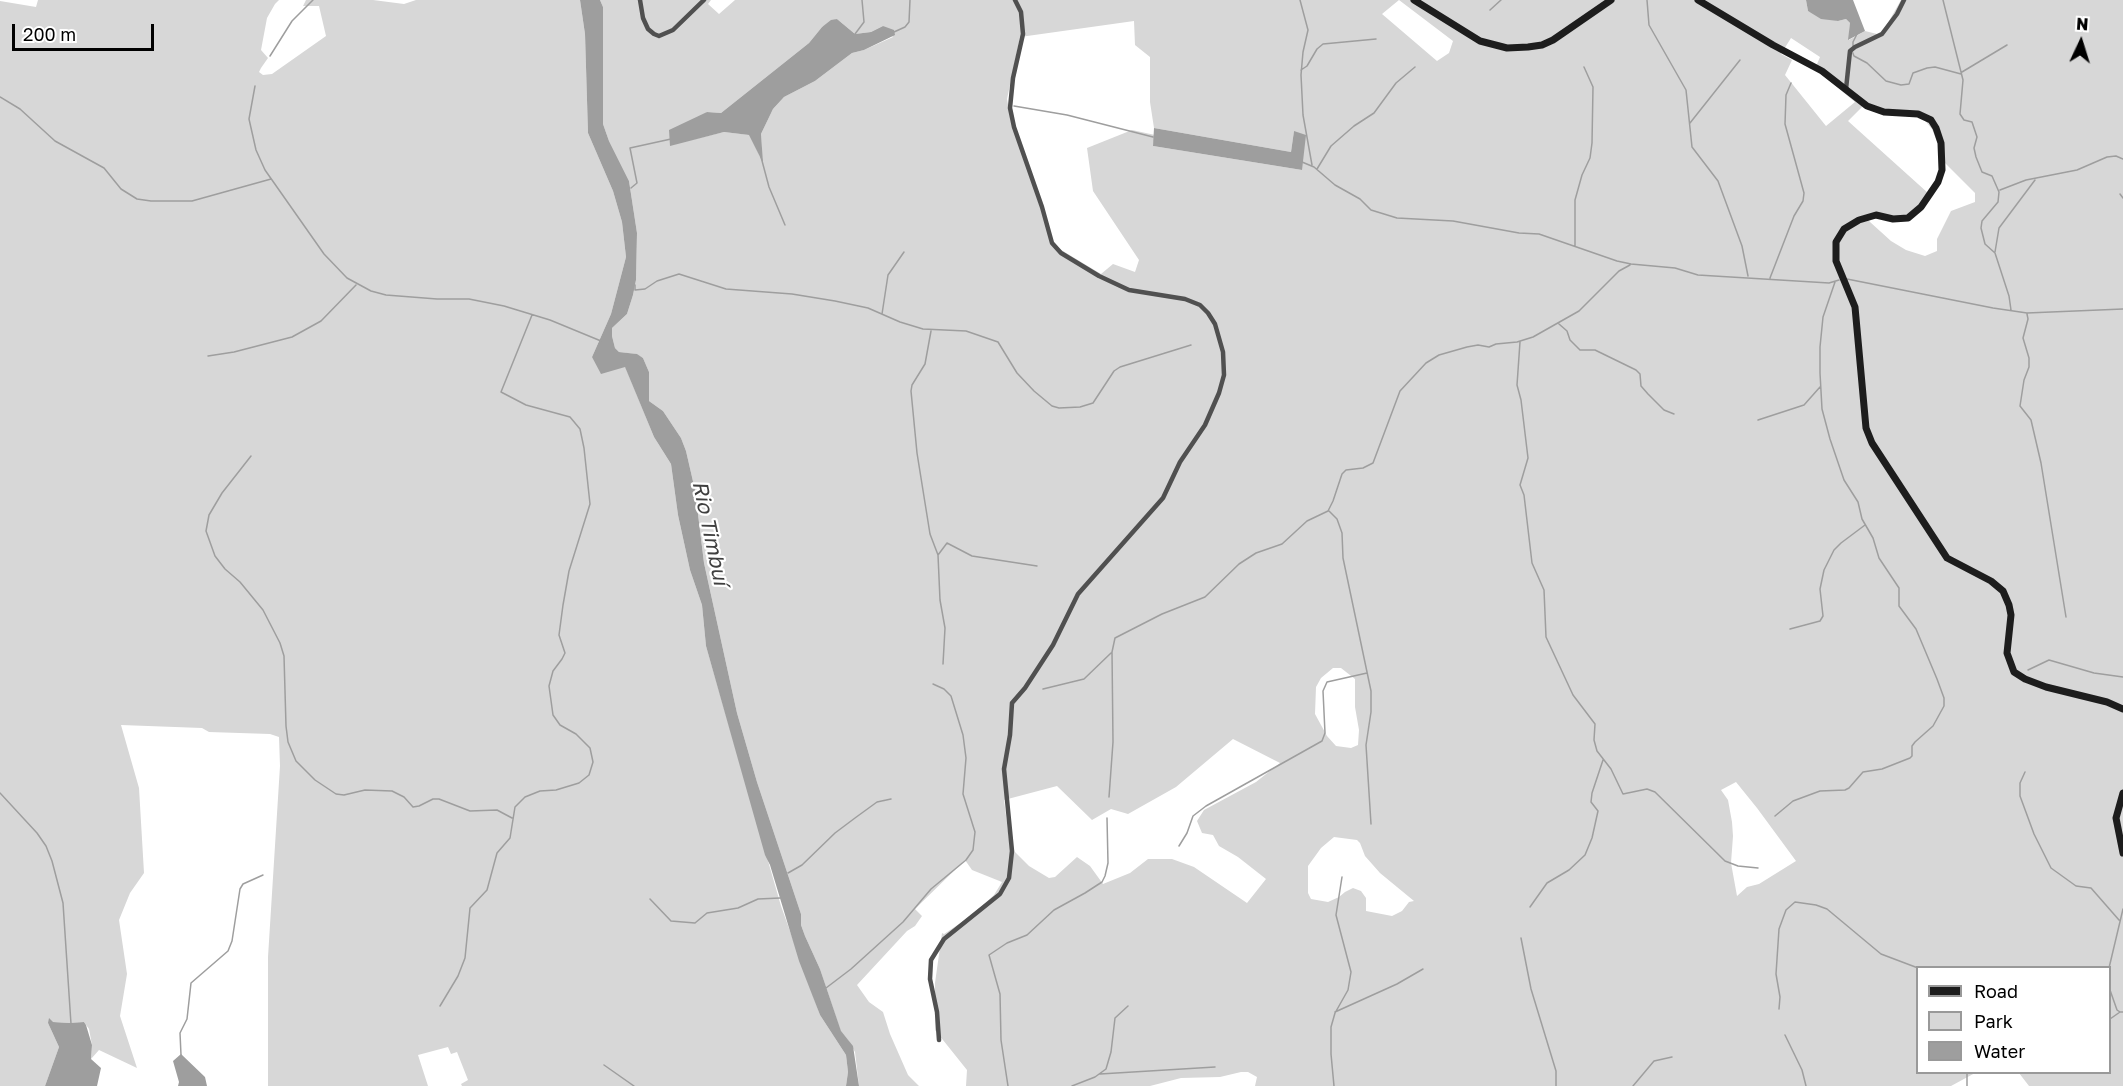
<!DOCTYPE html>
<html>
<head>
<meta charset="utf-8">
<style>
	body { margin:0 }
	#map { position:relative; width:2123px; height:1086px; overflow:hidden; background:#fff; font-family:"Golos Text",sans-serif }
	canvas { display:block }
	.legend { position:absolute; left:1916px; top:966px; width:195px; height:108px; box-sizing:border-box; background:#fff; border:2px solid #999; margin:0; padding:8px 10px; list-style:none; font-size:18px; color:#000 }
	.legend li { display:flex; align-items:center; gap:12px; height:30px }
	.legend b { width:30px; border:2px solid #999 }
	.north { position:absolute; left:2051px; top:12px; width:60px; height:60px; -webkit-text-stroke:4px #fff; paint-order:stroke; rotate:4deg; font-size:16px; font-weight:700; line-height:24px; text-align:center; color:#000 }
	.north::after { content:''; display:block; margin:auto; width:21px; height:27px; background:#000; clip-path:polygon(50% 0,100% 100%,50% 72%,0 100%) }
	.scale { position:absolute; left:12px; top:24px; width:142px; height:27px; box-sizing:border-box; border:3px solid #000; border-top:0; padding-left:8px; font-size:18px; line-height:21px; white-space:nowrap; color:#000; -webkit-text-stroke:4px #fff; paint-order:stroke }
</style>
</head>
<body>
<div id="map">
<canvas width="2123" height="1086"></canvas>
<ul class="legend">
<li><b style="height:8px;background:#1d1d1d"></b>Road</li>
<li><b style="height:16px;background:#d7d7d7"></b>Park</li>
<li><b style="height:16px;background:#9e9e9e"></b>Water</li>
</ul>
<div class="north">N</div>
<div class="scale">200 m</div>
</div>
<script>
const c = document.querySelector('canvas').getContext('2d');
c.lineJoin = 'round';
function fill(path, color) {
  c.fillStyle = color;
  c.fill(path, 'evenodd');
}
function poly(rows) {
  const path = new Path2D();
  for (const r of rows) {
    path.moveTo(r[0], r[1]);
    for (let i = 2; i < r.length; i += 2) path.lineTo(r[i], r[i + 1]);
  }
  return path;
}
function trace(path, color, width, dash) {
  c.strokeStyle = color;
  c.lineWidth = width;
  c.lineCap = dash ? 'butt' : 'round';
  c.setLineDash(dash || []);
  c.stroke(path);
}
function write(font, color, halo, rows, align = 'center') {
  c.font = font + ' "Golos Text",sans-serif';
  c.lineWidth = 4.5;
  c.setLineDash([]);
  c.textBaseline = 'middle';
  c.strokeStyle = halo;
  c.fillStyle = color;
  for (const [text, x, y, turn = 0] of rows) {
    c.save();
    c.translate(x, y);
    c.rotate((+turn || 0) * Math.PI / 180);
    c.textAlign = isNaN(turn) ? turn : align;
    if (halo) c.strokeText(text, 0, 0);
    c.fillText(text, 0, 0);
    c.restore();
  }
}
const green = poly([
	[38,0,279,0,275,4,267,18,261,50,268,58,261,68,259,72,263,75,272,74,326,36,319,6,303,6,306,0,373,0,404,4,416,0,580,0,585,34,588,133,613,191,622,222,626,257,611,314,592,357,625,366,654,437,671,464,678,515,690,570,702,605,706,646,781,906,820,1015,846,1055,848,1072,846,1086,462,1086,461,1084,468,1080,457,1052,451,1054,448,1047,418,1055,428,1086,268,1086,268,957,280,766,279,737,270,734,209,732,202,728,121,725,139,788,144,873,130,893,119,920,127,974,120,1016,137,1068,99,1050,91,1059,92,1045,89,1029,84,1022,69,1023,53,1022,48,1023,59,1047,45,1086,0,1086,0,1,36,7],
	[600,0,711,0,708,4,719,14,735,0,1806,0,1808,11,1838,21,1846,19,1850,23,1849,40,1865,31,1881,35,1901,0,2123,0,2123,1086,2029,1086,2019,1073,2110,1072,2110,968,1918,968,1918,1072,1975,1073,1951,1086,1255,1086,1257,1077,1248,1072,1241,1072,1220,1077,1181,1078,1150,1086,966,1086,967,1070,935,1030,935,983,942,933,944,934,965,920,982,906,994,895,1002,882,972,870,965,860,915,909,922,916,915,926,907,931,857,985,869,1002,883,1012,890,1034,908,1075,919,1086,859,1086,855,1052,848,1040,841,1032,820,969,805,936,801,925,801,914,757,782,737,713,704,563,695,490,686,451,681,438,663,411,649,401,649,372,643,358,636,354,619,352,615,348,612,336,612,328,627,314,633,295,636,280,637,233,629,181,609,141,603,124,603,7],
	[1399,0,1453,41,1449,53,1437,61,1382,14],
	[837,19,855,34,871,32,883,26,893,37,864,50,852,53,815,81,784,97,773,109,761,134,762,161,750,135,724,132,670,145,707,112,721,113,809,43,822,27],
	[1134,21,1135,45,1150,57,1150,102,1154,128,1291,152,1294,131,1302,170,1153,146,1155,135,1132,130,1087,148,1093,191,1139,260,1135,272,1113,264,1101,274,1053,245,1011,122,1007,99,1020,37],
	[1791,38,1820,57,1815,69,1855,102,1826,126,1785,75,1792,60,1781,54],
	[1862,107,1880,114,1922,117,1932,129,1938,144,1939,157,1975,193,1975,202,1951,211,1937,239,1937,251,1925,256,1906,250,1891,241,1870,222,1868,219,1910,218,1928,193,1848,121],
	[1333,668,1341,668,1355,679,1355,707,1359,730,1358,745,1351,748,1336,746,1327,736,1315,714,1316,687,1321,678],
	[1233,739,1280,763,1256,782,1204,810,1197,821,1202,833,1213,835,1219,846,1238,857,1266,879,1247,903,1194,867,1172,859,1148,859,1130,873,1103,884,1090,866,1077,857,1055,877,1049,878,1029,866,1010,847,1004,800,1057,786,1092,820,1111,809,1128,814,1176,787],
	[1736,782,1757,808,1796,861,1759,884,1747,887,1737,896,1731,863,1733,836,1732,822,1728,800,1721,790],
	[1334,837,1357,840,1360,843,1365,856,1380,873,1414,901,1409,902,1402,911,1392,916,1366,911,1366,898,1361,891,1353,888,1345,892,1339,897,1328,902,1311,899,1308,893,1308,866,1321,848]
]);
const water = poly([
	[580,0,600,0,603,7,603,124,609,141,629,181,637,233,636,280,633,295,627,314,612,328,612,336,615,348,619,352,637,354,643,358,649,372,649,401,663,411,681,438,686,451,695,490,704,563,737,713,757,782,801,914,801,925,805,936,820,969,841,1031,853,1046,859,1086,846,1086,848,1072,846,1055,820,1015,799,961,770,865,765,855,706,646,702,605,690,570,678,515,671,464,654,437,625,367,601,374,592,357,611,314,626,257,622,222,613,191,588,133,585,34],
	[1806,0,1853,0,1865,31,1848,40,1850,23,1846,19,1838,21,1821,19,1808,11],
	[837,19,855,34,871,32,883,26,894,30,895,35,864,50,852,53,815,81,784,97,773,109,761,134,763,163,749,135,724,132,670,146,669,130,707,112,721,113,809,43,822,27,831,20],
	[1154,128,1291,152,1294,131,1306,135,1302,170,1153,146],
	[49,1018,53,1022,69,1023,84,1022,86,1025,92,1045,91,1059,101,1068,97,1086,45,1086,59,1047,48,1023],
	[181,1054,205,1077,207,1086,178,1086,179,1082,173,1061]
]);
const stream = poly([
	[1300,0,1308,30,1303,52,1301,75,1303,115,1312,165],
	[1647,0,1649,25,1686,90,1692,147,1718,181,1742,246,1748,276],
	[1943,0,1963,80,1960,114,1964,120,1972,122,1977,137,1974,148,1976,157,1982,172,1992,176,1999,192,1998,202,1982,221,1981,228,1985,244,1995,253,2009,296,2011,310],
	[1490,10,1501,0],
	[894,32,905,27,909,22,910,0],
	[855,34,864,22,862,0],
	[1853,46,1853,42,1857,34],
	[1852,51,1854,56,1867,63,1886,81,1901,85,1909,84,1913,73,1927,68,1935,67,1961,74],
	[270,56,292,21,313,0],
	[1301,70,1307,66,1317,49,1323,44,1376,39],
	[1962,72,2007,45],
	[255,86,249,119,256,150,265,170,324,254,347,278,371,291,386,295,437,299,469,299,504,306,550,320,601,341],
	[0,97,20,109,55,141,104,168,121,189,137,199,151,201,192,201,271,179],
	[1014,106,1067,115,1153,137],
	[1690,123,1740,60],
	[761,157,769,187,785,225],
	[1302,162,1314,167,1335,185,1360,199,1371,210,1397,218,1453,221,1519,233,1539,234,1617,261,1631,264,1675,268,1698,275,1829,283,1839,280],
	[1317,169,1331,146,1354,126,1374,113,1396,83,1415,67],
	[631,188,637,183,630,148,671,139],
	[2000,190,2026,180,2077,170,2107,157,2116,156,2123,159],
	[2120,194,2123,198],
	[1575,246,1575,200,1582,175,1590,158,1592,143,1593,87,1584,67],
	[1995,252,1999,228,2035,180],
	[1770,278,1794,216,1803,201,1804,193,1785,124,1786,95,1791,83],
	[1847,279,1993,308,2027,313,2123,309],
	[635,285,635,290,645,289,657,281,679,274,726,289,792,294,835,301,868,308,900,322,923,329,966,331,998,342,1017,373,1034,391,1052,406,1059,408,1080,407,1093,403,1114,371,1120,367,1191,345],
	[882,314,888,275,904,252],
	[2027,314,2028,319,2023,338,2029,358,2029,367,2024,380,2020,406,2031,420,2041,463,2066,617],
	[1559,324,1567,331,1570,340,1580,350,1595,350,1636,370,1640,374,1641,386,1648,394,1664,410,1674,414],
	[931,331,925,364,912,385,911,391,917,453,930,534,938,555,940,600,945,628,943,664],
	[1520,342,1517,385,1521,400,1528,458,1520,485,1524,495,1532,563,1544,590,1546,637,1573,695,1595,724,1594,740,1597,751,1611,769,1623,794,1647,789,1655,792,1725,861,1738,866,1758,868],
	[208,356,234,352,292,337,321,321,356,285],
	[1758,420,1804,405,1820,387],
	[251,456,222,493,209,515,206,531,215,556,225,569,240,582,263,610,280,643,284,656,286,726,288,742,296,761,315,780,336,794,344,795,365,790,392,791,404,797,413,807,419,806,433,799,439,799,470,811,497,810,512,818],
	[1329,511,1337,519,1342,533,1343,558,1371,691,1371,712,1366,745,1371,824],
	[938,555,947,543,972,556,1037,566],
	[1790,629,1820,621,1823,616,1820,589,1824,570,1834,550,1841,543,1865,525],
	[2028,670,2049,660,2094,673,2123,677],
	[1043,689,1084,679,1111,653],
	[2025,772,2020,783,2020,796,2034,834,2051,868,2076,886,2091,888,2119,920],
	[0,793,37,833,46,846,52,861,63,903,71,1024],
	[1109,797,1113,742,1112,652,1115,638,1162,614,1205,597,1239,564,1256,553,1282,544,1307,521,1328,511,1333,501,1342,474,1346,470,1363,468,1373,463,1400,391,1426,363,1439,355,1467,347,1478,345,1489,347,1496,344,1517,342,1533,337,1579,311,1619,271,1630,265],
	[1775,816,1793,801,1820,791,1845,790,1849,788,1863,772,1882,769,1910,758,1912,756,1912,746,1915,742,1933,726,1944,706,1944,698,1937,679,1916,629,1899,606,1899,588,1879,558,1873,538,1862,519,1858,502,1844,480,1830,439,1822,409,1820,373,1820,347,1823,317,1835,282],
	[1179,846,1187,833,1193,816,1206,806,1322,741,1325,733,1323,691,1327,682,1367,673],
	[788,873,802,865,835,833,855,818,877,802,891,799],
	[650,899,671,921,695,923,707,913,738,908,758,899,780,898],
	[1530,907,1547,883,1569,870,1585,855,1592,838,1598,811,1591,802,1592,793,1603,760],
	[1521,938,1531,989,1556,1071,1556,1086],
	[2109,968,2123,909],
	[826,988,851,969,903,922,931,889,966,860,973,850,975,832,963,794,966,758,963,735,951,696,944,689,933,684],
	[2110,990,2117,1010,2120,1012],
	[440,1006,458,976,465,958,470,908,487,890,497,853,510,838,515,807,525,797,540,791,556,790,579,783,589,775,593,762,590,748,576,734,560,725,553,715,549,686,553,671,562,659,565,653,559,635,563,605,569,571,590,504,584,448,580,429,570,417,526,405,501,392,532,315],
	[1779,1009,1780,997,1776,974,1779,929,1786,910,1795,902,1816,905,1827,909,1881,954,1918,968],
	[1335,1012,1397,984,1423,969],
	[2110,1019,2120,1012,2123,1012],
	[1785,1035,1802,1070,1806,1086],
	[181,1055,180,1033,187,1019,191,983,228,951,232,941,240,889,243,884,263,875],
	[604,1065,634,1086],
	[1967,1072,1967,1086],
	[1100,1074,1215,1067],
	[1008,1086,1001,1040,1000,994,989,955,1007,943,1027,935,1054,910,1085,893,1102,882,1105,876,1108,863,1107,818],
	[1072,1086,1095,1077,1106,1069,1111,1052,1115,1018,1128,1006],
	[1334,1086,1331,1054,1331,1027,1335,1013,1348,990,1351,972,1336,915,1342,877],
	[1633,1086,1654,1061,1672,1057]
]);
const street = poly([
	[640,0,643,18,648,29,654,34,659,36,673,30,704,0],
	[1846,89,1850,51,1855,47,1882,34,1897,14,1904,0],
	[939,1040,937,1012,930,979,931,960,944,939,1000,894,1009,878,1012,851,1004,769,1010,735,1012,703,1025,688,1053,645,1078,594,1163,498,1180,462,1205,425,1219,393,1224,375,1223,352,1215,324,1208,313,1200,305,1185,299,1129,290,1099,276,1061,253,1052,243,1042,207,1014,127,1010,108,1013,78,1023,34,1021,12,1015,0]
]);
const secondary = poly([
	[1414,0,1480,41,1507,48,1528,47,1542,45,1553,40,1611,0],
	[1698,0,1773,45,1822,71,1867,106,1884,112,1918,114,1931,120,1936,128,1941,143,1942,170,1938,182,1921,207,1908,218,1893,219,1876,215,1859,220,1844,229,1836,242,1836,261,1855,307,1866,428,1872,443,1947,558,1991,581,2003,591,2009,605,2011,615,2007,653,2014,672,2025,679,2046,687,2107,702,2123,709],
	[2123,793,2116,818,2123,853]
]);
const waterNames = [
	["Rio Timbuí",710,533,78]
];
fill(green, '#d7d7d7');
fill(water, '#9e9e9e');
trace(stream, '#9e9e9e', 1.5);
trace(street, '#505050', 4.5);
trace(secondary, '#1d1d1d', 7);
write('italic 21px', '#3f3f3f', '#fff', waterNames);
</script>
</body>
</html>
